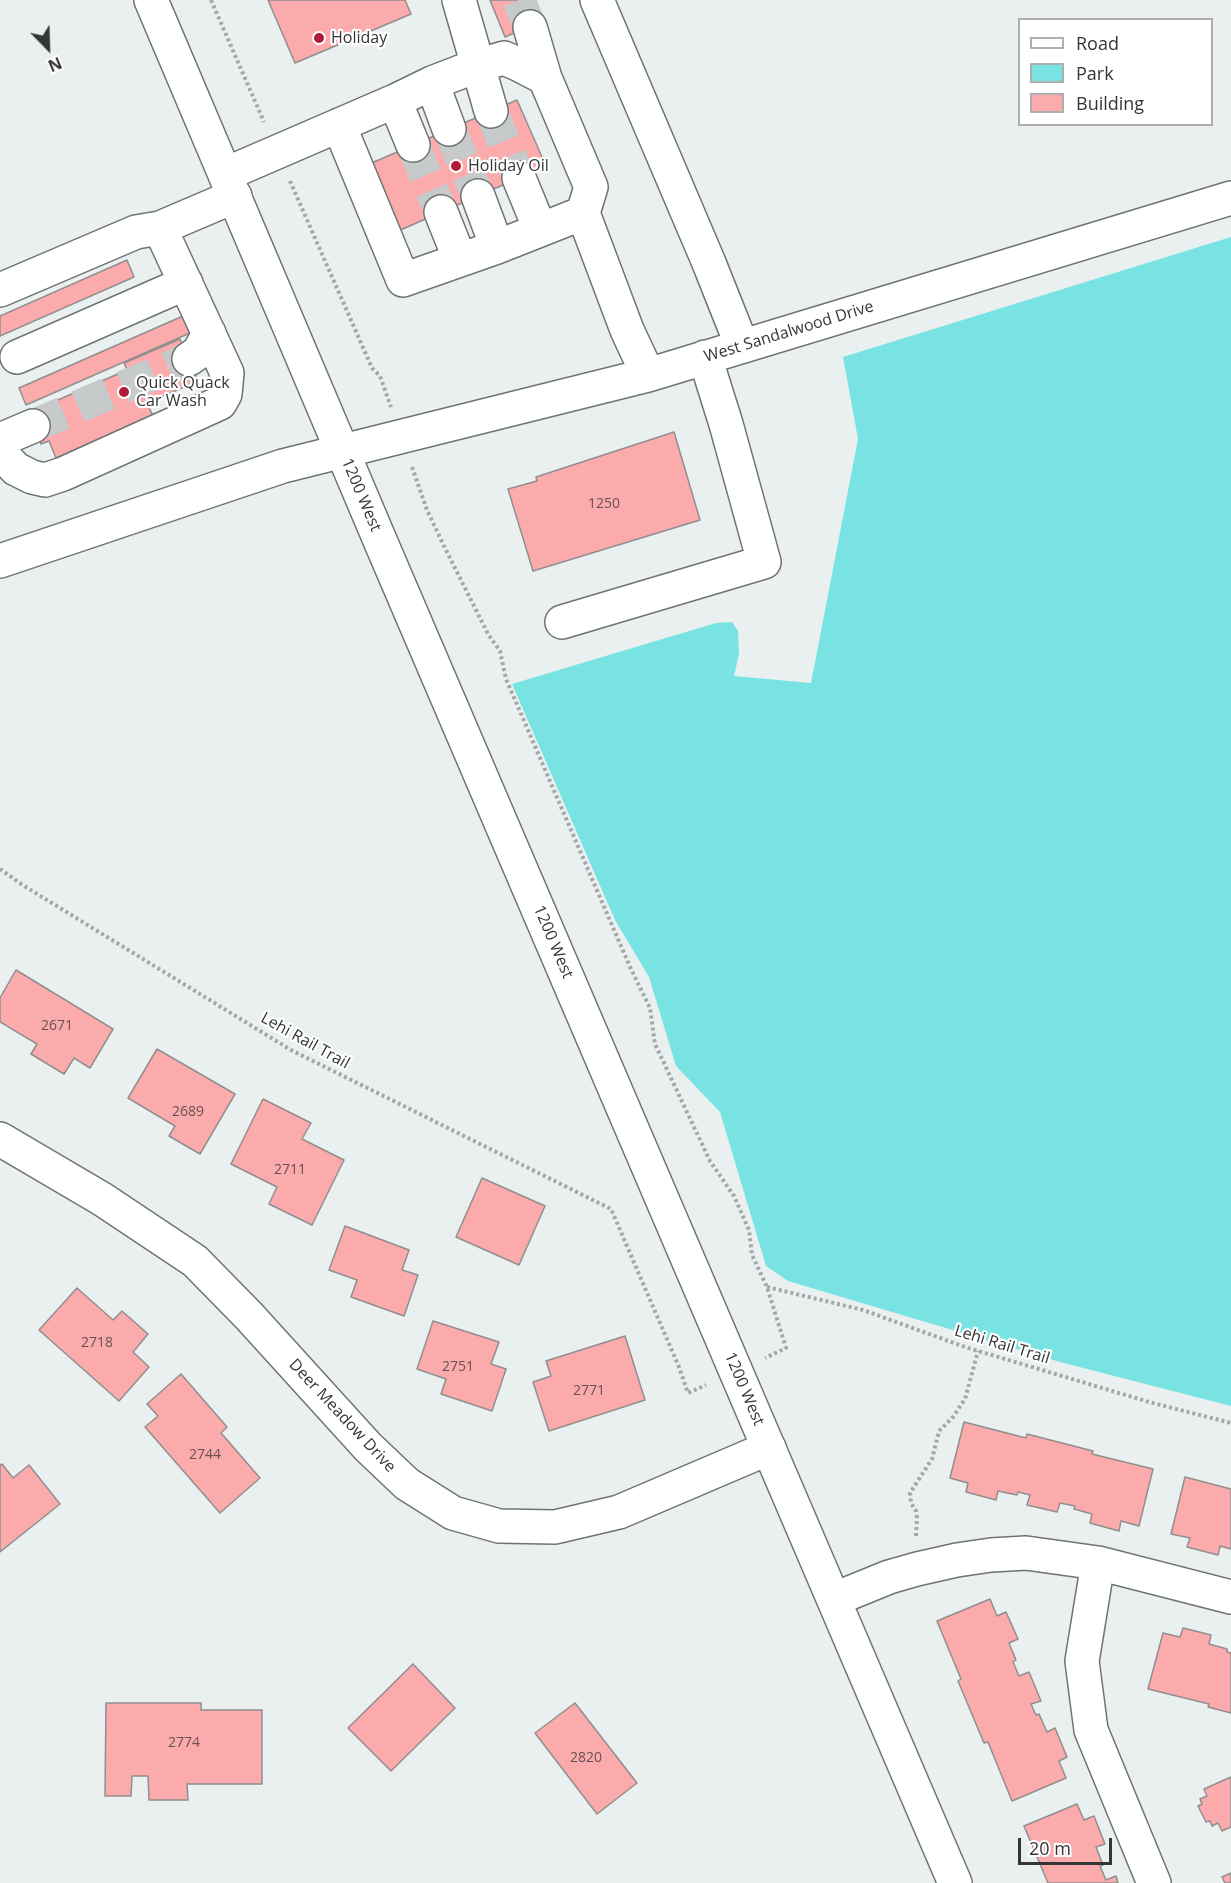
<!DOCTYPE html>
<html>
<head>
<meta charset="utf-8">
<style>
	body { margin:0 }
	#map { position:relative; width:1231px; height:1883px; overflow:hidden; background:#eaefef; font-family:"Open Sans",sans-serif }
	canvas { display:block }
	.legend { position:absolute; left:1018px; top:18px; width:195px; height:108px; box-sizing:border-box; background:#fff; border:2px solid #aeaeae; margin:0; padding:8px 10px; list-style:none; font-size:18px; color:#343535 }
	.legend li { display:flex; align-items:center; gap:12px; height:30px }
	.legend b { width:30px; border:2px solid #aeaeae }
	.north { position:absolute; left:18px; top:18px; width:60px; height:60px; -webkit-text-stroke:4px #fff; paint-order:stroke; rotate:157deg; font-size:16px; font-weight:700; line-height:24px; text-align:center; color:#343535 }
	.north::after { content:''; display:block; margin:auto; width:21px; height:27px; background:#343535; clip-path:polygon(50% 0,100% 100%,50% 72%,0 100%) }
	.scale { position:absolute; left:1018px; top:1838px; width:94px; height:27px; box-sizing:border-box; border:3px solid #343535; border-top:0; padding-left:8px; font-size:18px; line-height:21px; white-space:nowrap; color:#343535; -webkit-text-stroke:4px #fff; paint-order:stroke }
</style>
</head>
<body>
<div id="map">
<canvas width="1231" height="1883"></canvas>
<ul class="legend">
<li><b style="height:8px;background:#fff"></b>Road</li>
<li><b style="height:16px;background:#79e3e3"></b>Park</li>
<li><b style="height:16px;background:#fcabad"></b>Building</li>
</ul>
<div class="north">N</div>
<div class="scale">20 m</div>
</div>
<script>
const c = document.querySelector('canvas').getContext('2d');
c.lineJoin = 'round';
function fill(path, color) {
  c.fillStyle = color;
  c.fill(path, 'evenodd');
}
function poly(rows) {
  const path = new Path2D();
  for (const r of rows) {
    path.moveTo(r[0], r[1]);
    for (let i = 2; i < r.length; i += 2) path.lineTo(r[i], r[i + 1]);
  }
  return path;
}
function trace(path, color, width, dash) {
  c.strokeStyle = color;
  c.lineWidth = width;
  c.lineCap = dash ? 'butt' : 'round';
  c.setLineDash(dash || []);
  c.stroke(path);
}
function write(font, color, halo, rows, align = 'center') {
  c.font = font + ' "Open Sans",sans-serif';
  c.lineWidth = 4.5;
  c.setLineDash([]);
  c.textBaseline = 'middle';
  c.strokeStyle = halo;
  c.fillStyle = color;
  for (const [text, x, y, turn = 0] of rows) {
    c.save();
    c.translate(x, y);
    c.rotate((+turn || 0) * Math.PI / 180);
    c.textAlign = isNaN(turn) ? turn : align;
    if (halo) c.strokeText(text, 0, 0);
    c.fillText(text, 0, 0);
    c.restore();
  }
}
const green = poly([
	[1231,237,1231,1406,1060,1362,788,1281,766,1266,720,1112,676,1066,649,977,615,920,512,684,716,623,732,622,738,631,739,654,734,676,811,683,858,439,843,357]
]);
const building = poly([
	[268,0,405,0,411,14,295,63,268,0],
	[490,0,535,0,544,20,505,37,490,0],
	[517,100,546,166,396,232,367,165,517,100],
	[127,260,134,277,0,336,0,316,127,260],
	[183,316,190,333,26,405,19,388,183,316],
	[180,339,198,381,147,403,153,416,56,458,49,441,41,444,28,413,127,370,124,363,180,339],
	[674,432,700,520,533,571,508,489,537,481,536,477,674,432],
	[16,970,113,1029,90,1068,74,1058,64,1074,31,1054,37,1044,0,1022,0,998,16,970],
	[157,1049,235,1094,200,1154,169,1136,175,1126,128,1098,157,1049],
	[263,1099,311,1123,302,1139,344,1160,312,1225,269,1204,277,1187,231,1164,263,1099],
	[482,1178,545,1206,519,1265,456,1237,482,1178],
	[345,1226,409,1250,402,1270,418,1275,404,1316,351,1297,357,1280,329,1270,345,1226],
	[77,1288,113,1320,122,1311,148,1334,133,1352,149,1367,119,1401,39,1330,77,1288],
	[433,1321,499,1342,491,1364,506,1369,492,1411,441,1394,446,1379,417,1369,433,1321],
	[625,1336,645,1400,549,1431,533,1382,551,1376,546,1361,625,1336],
	[181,1374,227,1427,221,1433,260,1478,220,1513,145,1427,158,1416,147,1404,181,1374],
	[964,1422,1026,1438,1027,1434,1093,1451,1092,1454,1153,1469,1139,1526,1121,1521,1119,1531,1090,1523,1092,1514,1074,1509,1075,1506,1060,1503,1057,1512,1027,1505,1030,1495,1018,1492,1017,1495,998,1491,996,1500,966,1492,968,1483,950,1478,964,1422],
	[2,1464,13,1478,29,1465,60,1504,0,1552,0,1465,2,1464],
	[1185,1477,1231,1489,1231,1549,1220,1546,1218,1555,1187,1547,1190,1538,1171,1534,1185,1477],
	[990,1599,997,1616,1006,1612,1018,1639,1009,1643,1016,1660,1013,1662,1019,1676,1029,1672,1041,1701,1031,1704,1036,1715,1039,1714,1047,1732,1055,1728,1067,1757,1059,1761,1066,1778,1012,1801,988,1742,984,1743,958,1681,961,1679,937,1621,990,1599],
	[1183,1628,1211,1635,1209,1644,1227,1649,1227,1652,1231,1653,1231,1713,1208,1707,1209,1704,1148,1689,1163,1633,1180,1637,1183,1628],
	[413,1664,455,1708,391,1771,348,1728,413,1664],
	[106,1703,201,1703,201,1710,262,1710,262,1784,187,1784,188,1800,149,1800,148,1776,132,1776,131,1796,105,1796,106,1703],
	[575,1703,637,1783,597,1814,535,1733,575,1703],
	[1231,1777,1231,1827,1222,1831,1218,1823,1212,1826,1210,1821,1206,1822,1198,1806,1202,1804,1200,1799,1207,1796,1204,1789,1231,1777],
	[1077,1804,1084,1820,1094,1816,1105,1844,1096,1847,1103,1865,1100,1866,1106,1880,1116,1876,1118,1883,1048,1883,1024,1826,1077,1804],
	[1231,1873,1231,1883,1225,1883,1222,1877,1231,1873]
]);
const minorTunnel = poly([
	[519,0,530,27],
	[491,111,519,178],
	[449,129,478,196],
	[413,145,441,212],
	[33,426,189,359]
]);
const path = poly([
	[211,0,264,122],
	[290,181,372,368,380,376,391,407],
	[412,467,427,510,444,546,488,634,500,651,506,679,630,967,650,1008,655,1044,710,1161,734,1196,749,1230,752,1255,767,1287,786,1348,765,1358],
	[0,869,21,884,291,1050,611,1209,679,1367,688,1393,706,1385],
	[767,1287,863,1310,965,1347,1149,1402,1231,1423],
	[916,1536,917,1518,916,1511,911,1503,910,1493,932,1459,939,1431,953,1417,965,1399,978,1351]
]);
const minor = poly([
	[459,0,491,111],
	[597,0,709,263,742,346],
	[530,27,545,78],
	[432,83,449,129],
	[395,101,413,145],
	[339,125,403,280,497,247,583,213],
	[226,174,395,101,432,83,476,66,504,58,518,64,545,78,591,187,583,213,627,330,648,375],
	[519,178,540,229],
	[478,196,497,247],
	[441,212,460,260],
	[0,290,136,232,160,228,235,196],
	[17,357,186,283],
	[189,359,199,352,209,333],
	[0,440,33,426],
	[0,453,16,469,32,477,45,480,63,474,220,403,225,394,227,373,160,228],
	[0,561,283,466,648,375,1231,198],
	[562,622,764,562,726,424,705,357],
	[0,1139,102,1199,195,1261,249,1316,368,1447,407,1484,453,1513,499,1526,555,1527,619,1512,769,1448],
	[1098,1563,1082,1661,1091,1730,1154,1883],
	[835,1599,889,1577,917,1569,957,1560,991,1555,1026,1553,1098,1563,1231,1597]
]);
const major = poly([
	[151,0,379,538,955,1883]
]);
const markers = [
	[319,38,6,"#b01c38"],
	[456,166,6,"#b01c38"],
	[124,392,6,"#b01c38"]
];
const numberNames = [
	["1250",604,504],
	["2671",57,1026],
	["2689",188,1112],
	["2711",290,1170],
	["2718",97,1343],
	["2751",458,1367],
	["2771",589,1391],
	["2744",205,1455],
	["2774",184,1743],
	["2820",586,1758]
];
const poiNames = [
	["Holiday",331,38],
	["Holiday Oil",468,166],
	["Quick Quack",136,383],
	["Car Wash",136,401]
];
const streetNames = [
	["West Sandalwood Drive",789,332,-17],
	["1200 West",361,495,67],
	["1200 West",553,942,67],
	["Lehi Rail Trail",305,1041,29],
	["Lehi Rail Trail",1002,1345,17],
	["1200 West",744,1389,67],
	["Deer Meadow Drive",342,1416,47]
];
fill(green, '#79e3e3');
fill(building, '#fcabad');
trace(building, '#918e8e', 1.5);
trace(minorTunnel, '#c6caca', 33, [33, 16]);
trace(minor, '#6f7373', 36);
trace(major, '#6f7373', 36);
trace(path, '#a4a7a7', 4, [3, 3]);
trace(minor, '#fff', 33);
trace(major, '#fff', 33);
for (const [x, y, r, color] of markers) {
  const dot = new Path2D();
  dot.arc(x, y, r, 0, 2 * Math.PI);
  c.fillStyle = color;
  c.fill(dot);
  trace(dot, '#fff', 2);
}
write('14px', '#665253', null, numberNames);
write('16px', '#343535', '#fff', poiNames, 'left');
write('16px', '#343535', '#fff', streetNames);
</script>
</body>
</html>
